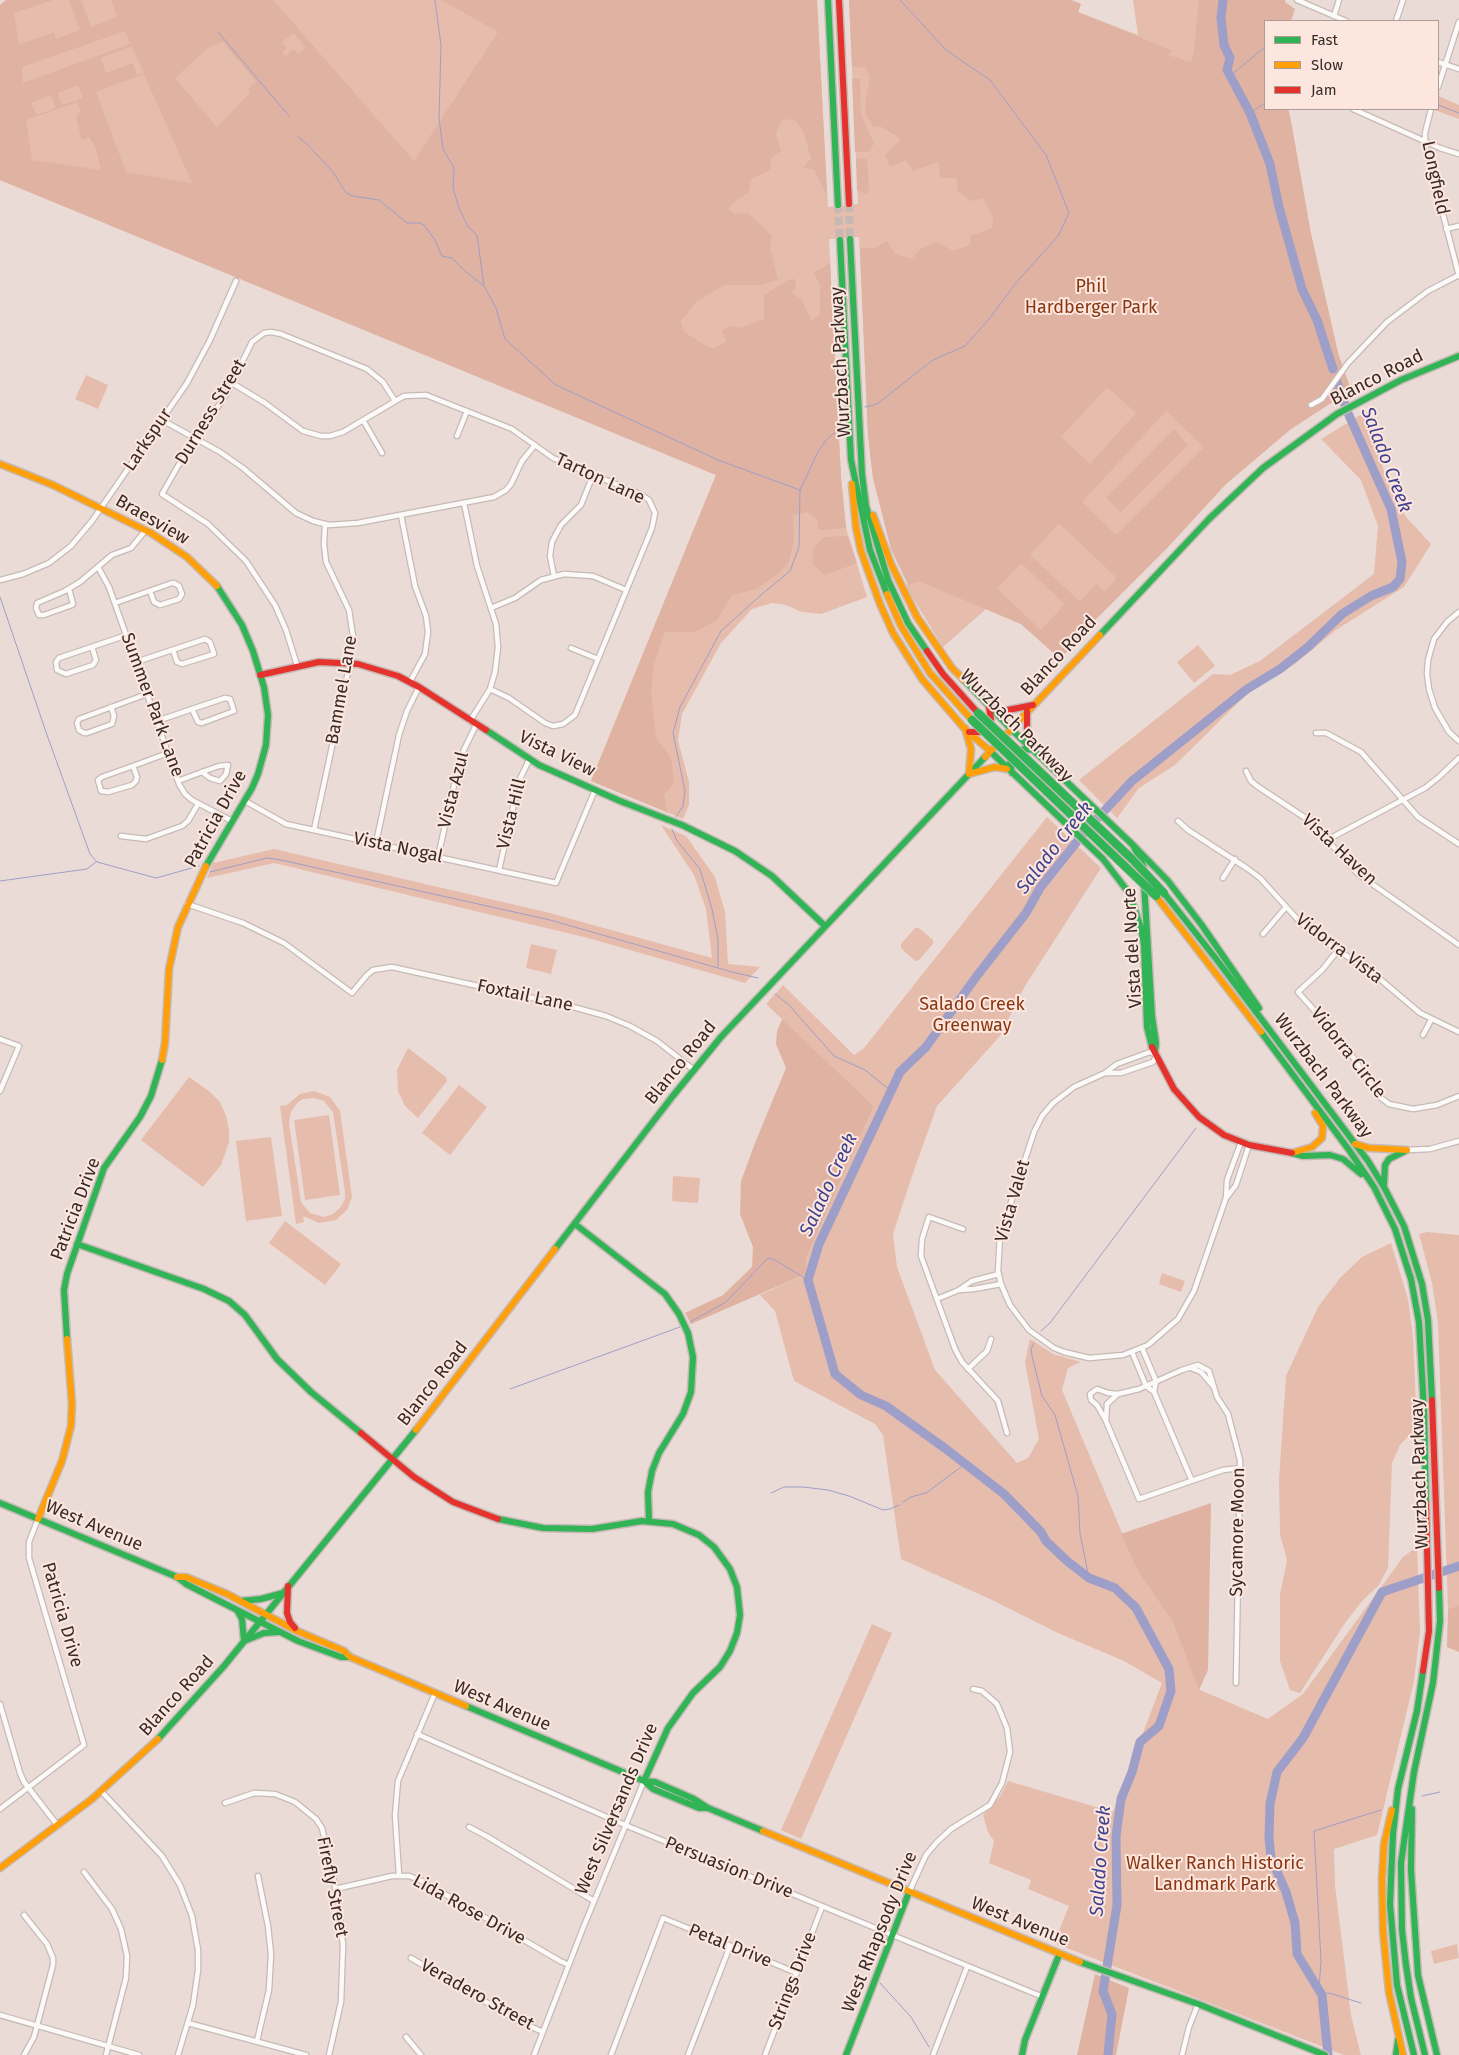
<!DOCTYPE html>
<html>
<head>
<meta charset="utf-8">
<style>
	body { margin:0 }
	#map { position:relative; width:1459px; height:2055px; overflow:hidden; background:#ebdbd6; font-family:"Fira Sans",sans-serif }
	canvas { display:block }
	.legend { position:absolute; left:1264px; top:20px; width:175px; height:90px; box-sizing:border-box; background:#fde6de; border:1px solid #ad9b95; margin:0; padding:6px 9px; list-style:none; font-size:15px; color:#362b27 }
	.legend li { display:flex; align-items:center; gap:10px; height:25px }
	.legend b { width:25px; border:1px solid #ad9b95 }
</style>
</head>
<body>
<div id="map">
<canvas width="1459" height="2055"></canvas>
<ul class="legend">
<li><b style="height:6px;background:#30b455"></b>Fast</li>
<li><b style="height:6px;background:#ff9f0a"></b>Slow</li>
<li><b style="height:6px;background:#e5322d"></b>Jam</li>
</ul>
</div>
<script>
const c = document.querySelector('canvas').getContext('2d');
c.lineJoin = 'round';
function fill(path, color) {
  c.fillStyle = color;
  c.fill(path, 'evenodd');
}
function poly(rows) {
  const path = new Path2D();
  for (const r of rows) {
    path.moveTo(r[0], r[1]);
    for (let i = 2; i < r.length; i += 2) path.lineTo(r[i], r[i + 1]);
  }
  return path;
}
function trace(path, color, width, dash) {
  c.strokeStyle = color;
  c.lineWidth = width;
  c.lineCap = dash ? 'butt' : 'round';
  c.setLineDash(dash || []);
  c.stroke(path);
}
function write(font, color, halo, rows, align = 'center') {
  c.font = font + ' "Fira Sans",sans-serif';
  c.lineWidth = 4;
  c.setLineDash([]);
  c.textBaseline = 'middle';
  c.strokeStyle = halo;
  c.fillStyle = color;
  for (const [text, x, y, turn = 0] of rows) {
    c.save();
    c.translate(x, y);
    c.rotate((+turn || 0) * Math.PI / 180);
    c.textAlign = isNaN(turn) ? turn : align;
    if (halo) c.strokeText(text, 0, 0);
    c.fillText(text, 0, 0);
    c.restore();
  }
}
const green = poly([
	[6,0,817,0,828,207,858,204,849,0,1071,0,1081,4,1078,12,1138,35,1133,0,1254,0,1265,42,1265,109,1288,109,1290,116,1311,234,1338,353,1351,390,1291,429,1226,484,1168,547,1092,623,1068,651,1059,658,1021,624,986,609,943,647,914,600,906,586,908,584,891,549,873,478,868,435,859,237,829,239,841,477,846,528,867,597,821,614,802,612,786,605,772,603,752,609,721,643,682,714,678,740,689,782,689,805,683,819,591,781,716,475,0,180,0,5],
	[1438,96,1459,105,1459,119,1432,109,1438,109],
	[86,375,108,385,98,409,75,399],
	[1367,411,1387,482,1406,517,1431,544,1404,587,1336,630,1296,663,1247,694,1175,765,1139,788,1117,818,1079,780,1213,674,1230,675,1260,661,1374,574,1378,526,1361,480,1321,439],
	[1198,645,1215,666,1194,683,1177,662],
	[1047,817,1101,868,1025,986,1000,1036,937,1106,912,1176,893,1234,897,1267,935,1370,1017,1463,1028,1458,1039,1439,1025,1362,1030,1339,1053,1354,1081,1362,1068,1368,1062,1390,1138,1571,1173,1623,1200,1690,1268,1719,1303,1694,1403,1557,1417,1547,1420,1631,1414,1681,1377,1835,1334,1849,1335,1885,1351,2015,1361,2055,1344,2055,1054,1943,1069,1906,1028,1889,1031,1880,989,1863,994,1841,988,1832,983,1815,1001,1795,1008,1781,1113,1812,1162,1683,1124,1661,1058,1633,990,1599,901,1559,883,1435,875,1424,794,1381,775,1311,760,1295,806,1274,806,1258,874,1106,766,1004,783,985,854,1055,864,1048],
	[661,825,686,836,715,877,725,912,728,964,760,967,745,983,588,938,274,863,207,878,213,863,274,849,546,912,712,958,706,909,694,875],
	[915,928,919,928,933,940,933,944,919,960,915,961,901,948,901,944],
	[531,944,557,950,551,974,526,968],
	[408,1048,446,1077,447,1081,418,1118,405,1106,398,1091,397,1070],
	[189,1077,210,1092,220,1102,226,1116,229,1130,229,1142,221,1165,203,1187,141,1140],
	[459,1085,487,1107,450,1155,422,1133],
	[314,1091,330,1097,340,1111,352,1197,347,1210,336,1220,319,1223,303,1216,304,1222,296,1224,280,1106,287,1105,300,1094],
	[314,1098,324,1101,333,1112,345,1192,345,1199,340,1208,333,1214,324,1217,310,1213,301,1202,289,1123,291,1112,297,1103,303,1099],
	[329,1115,340,1195,305,1200,294,1120],
	[271,1137,282,1216,246,1221,236,1141],
	[673,1176,700,1178,698,1203,672,1201],
	[285,1221,341,1264,325,1285,269,1243],
	[1427,1232,1459,1235,1459,1605,1448,1609,1438,1322,1432,1283,1419,1234],
	[1391,1243,1408,1299,1413,1337,1417,1427,1400,1445,1392,1463,1388,1568,1379,1585,1363,1600,1345,1623,1300,1693,1290,1690,1280,1661,1280,1594,1287,1561,1280,1534,1279,1480,1286,1376,1318,1307,1340,1278,1362,1257],
	[1162,1273,1185,1281,1181,1292,1159,1284],
	[872,1624,892,1633,801,1839,781,1830],
	[1457,1944,1459,1958,1434,1964,1431,1951]
]);
const forest = poly([
	[6,0,53,0,14,13,19,45,54,32,56,39,80,30,69,0,81,0,91,27,117,17,111,0,273,0,414,161,498,32,442,0,817,0,827,196,814,170,803,168,811,159,804,133,794,119,782,120,776,133,781,151,770,159,771,170,752,178,748,193,733,203,728,209,735,214,748,213,772,236,770,247,778,280,760,285,724,285,696,302,681,321,684,332,712,349,726,342,722,330,733,326,739,328,764,319,764,295,788,280,795,279,796,286,791,293,801,299,812,321,820,314,820,285,814,273,830,263,841,477,846,528,819,530,817,519,807,512,793,515,794,539,789,561,780,572,756,589,732,595,717,620,695,632,665,632,654,665,651,690,656,738,671,758,674,782,664,795,667,812,591,781,716,475,0,180,0,5],
	[125,31,130,44,23,83,22,67],
	[294,33,306,48,298,54,294,49,285,56,282,52,287,48,282,42],
	[223,42,256,82,248,89,250,93,217,127,175,78,209,47],
	[132,46,144,73,137,75,133,63,106,73,101,58],
	[144,74,192,183,126,172,96,92],
	[78,85,83,98,62,105,58,93],
	[51,95,56,108,36,115,31,103],
	[77,102,81,111,76,117,82,140,89,137,96,148,101,170,32,160,26,120],
	[849,0,1071,0,1081,4,1078,12,1173,51,1168,55,1191,62,1194,52,1199,0,1285,0,1285,2,1295,9,1291,21,1265,21,1265,109,1288,109,1290,116,1311,234,1338,353,1351,390,1291,429,1226,484,1168,547,1092,623,1068,651,1059,658,1021,624,919,581,908,585,891,549,873,478,868,435,860,248,875,248,887,241,895,254,912,259,920,249,936,242,954,251,970,245,970,236,992,228,993,218,983,198,971,201,957,190,957,178,940,178,939,162,913,171,906,160,890,167,885,155,901,139,882,127,874,127,866,116,865,104,870,77,866,68,852,66],
	[1107,387,1136,413,1090,464,1061,437],
	[1166,411,1204,447,1116,535,1082,502],
	[1059,523,1117,578,1105,592,1096,584,1080,602,1030,555],
	[1021,563,1065,604,1041,630,997,589],
	[852,79,860,79,861,114,874,144,868,152,855,152],
	[856,158,867,159,869,191,866,194,857,190],
	[1174,429,1188,445,1121,512,1106,498],
	[848,536,857,563,825,575,812,563,814,548,824,537],
	[782,1019,874,1106,806,1258,806,1274,691,1324,685,1313,723,1295,752,1267,753,1247,740,1214,741,1181,755,1143,786,1068,776,1044,777,1031],
	[1211,1503,1208,1670,1199,1690,1173,1623,1138,1571,1121,1534],
	[1459,1605,1459,1652,1447,1647,1448,1609],
	[1095,1974,1129,1988,1116,2055,1077,2055]
]);
const stream = poly([
	[435,0,441,45,439,118,443,149,454,168,453,188,459,208,468,227,477,235,484,286,496,308,505,339,556,385,718,460,800,490],
	[218,32,289,116],
	[1230,76,1265,47],
	[1438,105,1459,113],
	[1250,113,1265,103],
	[297,136,307,144,333,172,346,193,353,196,379,200,407,223,419,223,424,225,435,240,442,256,452,258,466,272,483,285],
	[865,407,877,404,933,360,965,346,990,318,1015,284,1058,236,1069,213,1046,155,990,80,946,50,900,0],
	[0,597,47,735,90,854,97,862,156,878,199,866],
	[676,817,683,806,685,791,673,733,680,707,721,631,762,594,790,571,799,547,800,490,818,452,826,440,840,428],
	[672,829,677,841,700,869,712,909,718,940,718,967],
	[210,872,267,858,281,860,550,920,732,972,758,978],
	[0,881,87,869,96,862],
	[775,994,788,1004,834,1056,865,1070,890,1090],
	[690,1322,726,1302,768,1258,775,1260,808,1280],
	[1041,1331,1050,1323,1196,1128],
	[1034,1343,1031,1349,1032,1356,1042,1396,1055,1415,1078,1496,1080,1534,1089,1578],
	[510,1389,680,1327],
	[771,1493,784,1487,803,1487,828,1490,849,1496,883,1510,890,1509,899,1505],
	[903,1502,911,1497,926,1493,965,1464],
	[1422,1796,1440,1792],
	[880,1983,911,2017,929,2047],
	[1319,1989,1321,1961,1314,1831,1381,1810],
	[1322,1994,1329,1993,1361,2003]
]);
const river = poly([
	[1223,0,1221,18,1224,45,1230,58,1227,70,1250,113,1270,164,1279,207,1302,289,1317,320,1333,369],
	[1108,2055,1112,2014,1103,1991,1117,1905,1116,1836,1121,1799,1132,1772,1140,1742,1159,1726,1171,1691,1169,1669,1136,1608,1115,1588,1089,1578,1067,1561,1046,1541,1041,1532,1004,1494,946,1449,886,1406,861,1395,835,1374,808,1280,819,1244,900,1072,926,1047,976,977,1026,913,1040,888,1083,834,1132,781,1247,689,1280,669,1308,647,1342,614,1371,596,1393,587,1400,579,1402,562,1391,509,1348,413,1337,382],
	[1328,2055,1322,1995,1297,1954,1295,1923,1286,1892,1271,1858,1269,1838,1270,1804,1277,1772,1303,1738,1382,1592,1459,1566]
]);
const highwayTunnel = poly([
	[849,204,850,239],
	[838,205,840,240]
]);
const street = poly([
	[1297,0,1346,21],
	[1334,16,1339,0],
	[1396,21,1403,0],
	[1438,62,1459,69],
	[1438,87,1459,22],
	[1353,109,1440,148,1459,154],
	[1431,109,1425,133,1425,145,1459,276],
	[1446,229,1459,226],
	[232,383,265,403,303,431,321,436,330,436,343,432,404,396,426,395,512,429,553,458,642,495,649,500,655,513,652,528,575,715,563,724,553,726,545,723,509,698,490,689],
	[1311,405,1322,399,1348,363,1387,322,1428,291,1459,275],
	[162,420,220,452,243,468,296,513,313,521,329,525,358,523,494,497,506,490,511,484,522,461,535,445],
	[363,420,382,453],
	[457,436,467,411],
	[464,503,477,566,496,624,498,647,495,672,490,689,470,721],
	[401,515,415,586,426,616,428,632,425,654,410,682],
	[98,567,109,587,179,784,185,794,192,800,232,821],
	[554,576,550,556,552,542,561,525,581,505,593,475],
	[0,580,23,574,49,563,71,546,92,521,187,383,210,340,236,281],
	[69,589,73,604,72,605,44,615,39,615,36,608,37,603,65,591,80,582,112,555,131,548,145,531],
	[115,603,172,583,174,583,179,586,182,594,179,599,160,605,154,602,150,591],
	[491,608,515,598,541,580,564,574,593,576,626,590],
	[1459,612,1447,622,1434,639,1428,660,1427,674,1429,689,1435,708,1449,732,1459,741],
	[92,647,96,660,93,665,66,674,57,670,56,662,59,658,127,635],
	[571,648,598,659],
	[136,662,205,639,210,642,214,654,182,664,177,662,173,650],
	[297,665,286,630,275,605,246,561,208,524,162,494,178,466,227,393,252,342,264,333,271,332,281,334,367,369,383,382,395,401],
	[111,707,114,716,112,724,87,733,84,733,79,730,77,723,79,719,147,694],
	[157,721,204,705,225,698,230,699,234,711,202,723,198,722,192,709],
	[1316,733,1326,733,1361,752,1418,817,1459,844],
	[133,766,137,777,136,781,132,785,108,792,101,791,98,780,102,777,133,766,168,753],
	[1246,771,1251,781,1257,786,1310,821,1358,874,1459,945],
	[178,781,202,772,219,766,228,765,226,774,220,781,210,778,202,772],
	[245,801,286,824,556,883,595,790],
	[1178,821,1188,830,1248,869,1260,878,1300,922,1318,937,1374,974,1420,1013,1459,1032],
	[314,830,350,663,353,636,349,610,326,562,324,544,325,524],
	[121,836,146,839,182,826,188,821,198,804],
	[1327,840,1425,788,1439,777,1459,758],
	[376,843,399,735,407,711,419,687],
	[438,857,460,758,476,725],
	[499,870,519,781,529,760],
	[1223,878,1235,859],
	[187,904,243,923,284,943,352,993,367,975,373,970,392,967,573,1007,606,1016,630,1026,657,1041,694,1070],
	[1263,934,1286,907],
	[1338,950,1322,970,1298,992,1346,1046,1377,1095,1389,1104,1413,1109,1437,1105,1459,1096],
	[1423,1035,1431,1020],
	[0,1039,19,1046,0,1091],
	[1105,1073,1121,1073,1153,1062,1157,1055,1150,1052,1117,1064,1105,1073,1074,1087,1053,1103,1042,1116,1034,1132,1000,1236,998,1271,1001,1284,1010,1305,1029,1330,1054,1348,1064,1352,1089,1358,1123,1355,1148,1345,1178,1319,1194,1291,1226,1198,1227,1180,1241,1142],
	[1407,1150,1430,1149,1459,1141],
	[1227,1197,1236,1185,1249,1145],
	[963,1229,929,1217,922,1239,921,1256,955,1349,962,1362,998,1401,1007,1433],
	[960,1289,972,1281,999,1274],
	[937,1299,959,1290,974,1289,1001,1284],
	[1142,1348,1156,1381,1154,1392,1192,1481],
	[1132,1352,1146,1386,1154,1392],
	[1191,1368,1201,1372,1213,1386],
	[968,1369,987,1351,991,1339],
	[1106,1420,1107,1404,1118,1394],
	[1236,1683,1240,1468,1240,1460,1228,1414,1217,1397,1209,1371,1198,1365,1182,1370,1139,1389,1118,1394,1108,1393,1097,1389,1090,1394,1091,1400,1097,1405,1106,1421,1139,1499,1223,1470,1240,1468],
	[0,1704,20,1773,24,1782,58,1826],
	[417,1734,625,1825,1043,1997],
	[101,1791,162,1856,180,1885,192,1916,198,1950,198,1970,193,2005,178,2055],
	[225,1803,254,1793,275,1794,295,1802,316,1819,322,1828,338,1900,343,1945,341,2002,329,2055],
	[0,1809,84,1745,29,1558,29,1542,38,1519],
	[469,1827,488,1837,594,1901],
	[84,1872,112,1909,121,1929,127,1956,126,1978,106,2055],
	[399,1875,395,1815,398,1781,435,1693],
	[335,1889,392,1876,409,1876,422,1881,560,1961,569,1965],
	[909,1892,926,1855,937,1842,951,1829,990,1805,1002,1783,1010,1752,1007,1728,997,1704,982,1691,973,1689],
	[411,1958,520,2022,543,2032],
	[0,2015,139,2055],
	[188,2023,306,2055],
	[406,2037,421,2055],
	[257,2041,269,1990,271,1954,268,1926,258,1876],
	[24,2055,34,2037,53,1965,53,1958,47,1944,24,1915],
	[534,2055,583,1928,644,1781],
	[611,2055,663,1918,797,1973],
	[688,2055,730,1946],
	[765,2055,822,1907],
	[933,2055,967,1967],
	[1182,2055,1189,2027,1198,2004]
]);
const fast = poly([
	[828,0,838,205],
	[850,239,862,474,866,506,888,580,908,623,927,651],
	[840,240,851,460,870,550,887,594],
	[1100,635,1209,519,1263,468,1337,414,1401,380,1459,356],
	[964,680,1011,729],
	[1011,729,1133,845,1143,865,1144,873],
	[486,730,539,765,620,801,682,825,735,851,772,876,824,925],
	[990,751,1103,859,1129,893,1141,928,1144,945,1147,1027,1152,1047],
	[1012,773,1010,763,1018,752,1024,749,1034,750],
	[1133,845,1168,881,1201,924,1259,1008],
	[206,866,252,788,258,774,266,745,268,715,264,687,253,651,242,625,217,586],
	[1144,883,1152,1016,1156,1043,1155,1051],
	[1164,893,1217,960,1368,1161,1384,1187,1404,1226,1422,1284,1428,1320,1432,1400],
	[1261,1032,1349,1150,1374,1187,1395,1229,1411,1279,1419,1322,1424,1411,1426,1503],
	[1292,1153,1303,1156,1330,1155,1343,1159,1361,1174],
	[1384,1185,1385,1165,1389,1159,1405,1151],
	[575,1224,665,1294,679,1314,688,1333,693,1357,691,1392,683,1414,659,1453,652,1471,648,1492,649,1521],
	[77,1244,204,1289,229,1301,245,1315,277,1359,311,1392,361,1433],
	[555,1249,672,1097,721,1037,985,757],
	[67,1339,64,1290,67,1274,104,1168,140,1117,151,1096,162,1060],
	[0,1503,177,1577,186,1584,298,1641,341,1657,350,1657],
	[498,1519,543,1528,592,1529,642,1521,673,1524,699,1535,714,1547,730,1569,737,1587,740,1615,737,1633,730,1651,720,1667,693,1693,668,1728,644,1781],
	[241,1601,261,1599,283,1593],
	[237,1610,242,1619,244,1641,264,1633,278,1632],
	[466,1706,644,1781,653,1789,699,1808,708,1808,763,1831],
	[158,1739,224,1666,416,1430],
	[644,1781,655,1782,694,1799,708,1808],
	[1412,1809,1411,1870,1418,1975,1437,2055],
	[1080,1962,1198,2004,1325,2055],
	[846,2055,909,1892],
	[1022,2055,1025,2040,1059,1955],
	[1396,2055,1398,2040],
	[1414,2055,1397,1985,1390,1904,1393,1834,1398,1789,1417,1711,1423,1671],
	[1425,2055,1411,1998,1406,1965,1402,1930,1401,1863,1414,1772,1433,1683,1440,1621,1439,1588]
]);
const slow = poly([
	[0,464,53,485,151,533,187,557,217,586],
	[852,484,856,527,861,551,880,604,893,633,922,679,964,728,990,751],
	[873,515,891,564,917,617,952,668,964,680],
	[887,594,901,626,930,673,972,720],
	[965,728,971,749,969,774],
	[985,757,1100,635],
	[969,774,995,767,1007,769],
	[1156,896,1261,1032],
	[162,1060,165,1043,169,969,178,927,206,866],
	[1355,1144,1369,1148,1407,1150],
	[1292,1153,1312,1147,1322,1138,1323,1126,1315,1113],
	[416,1430,555,1249],
	[38,1519,62,1461,71,1426,72,1404,67,1339],
	[177,1577,186,1577,227,1594,297,1631,344,1651,350,1657,466,1706],
	[1392,1810,1384,1844,1382,1879,1383,1931,1389,1992,1403,2055],
	[763,1831,1080,1962],
	[0,1868,92,1799,158,1739]
]);
const jam = poly([
	[839,0,849,204],
	[927,651,943,674,978,713],
	[260,675,319,662,358,664,398,676,419,687,486,730],
	[989,707,1003,711,1033,705],
	[1027,711,1027,733,1032,746],
	[969,732,980,732,988,727,991,719,989,707],
	[1152,1047,1174,1089,1199,1117,1224,1135,1249,1145,1292,1153],
	[1432,1400,1439,1588],
	[361,1433,414,1477,453,1502,498,1519],
	[288,1586,287,1613,290,1622,295,1628],
	[1423,1671,1429,1631,1426,1503]
]);
const fastBridge = poly([
	[978,713,1133,860,1164,893],
	[972,720,1156,896]
]);
const streetNames = [
	["Longfield",1435,178,78],
	["Wurzbach Parkway",841,362,-93],
	["Blanco Road",1377,378,-27],
	["Durness Street",211,412,-59],
	["Larkspur",148,440,-56],
	["Tarton Lane",600,479,25],
	["Braesview",152,520,30],
	["Blanco Road",1059,656,-47],
	["Bammel Lane",342,690,-80],
	["Summer Park Lane",152,705,70],
	["Wurzbach Parkway",1016,726,45],
	["Vista View",557,754,26],
	["Vista Azul",454,790,-76],
	["Vista Hill",512,814,-76],
	["Patricia Drive",216,819,-61],
	["Vista Nogal",398,848,12],
	["Vista Haven",1339,850,43],
	["Vista del Norte",1133,948,-93],
	["Vidorra Vista",1339,949,37],
	["Foxtail Lane",525,996,12],
	["Vidorra Circle",1348,1053,52],
	["Blanco Road",681,1063,-51],
	["Wurzbach Parkway",1323,1076,53],
	["Vista Valet",1013,1201,-74],
	["Patricia Drive",76,1209,-69],
	["Blanco Road",433,1384,-52],
	["Wurzbach Parkway",1420,1474,-92],
	["West Avenue",94,1526,23],
	["Sycamore Moon",1238,1532,-89],
	["Patricia Drive",62,1615,74],
	["Blanco Road",177,1696,-48],
	["West Avenue",502,1706,23],
	["West Silversands Drive",617,1809,-67],
	["Persuasion Drive",729,1868,22],
	["Firefly Street",332,1887,79],
	["Lida Rose Drive",469,1910,29],
	["West Avenue",1020,1922,22],
	["West Rhapsody Drive",880,1932,-68],
	["Petal Drive",730,1946,22],
	["Strings Drive",793,1981,-69],
	["Veradero Street",477,1995,29]
];
const parkNames = [
	["Phil",1091,287],
	["Hardberger Park",1091,308],
	["Salado Creek",972,1005],
	["Greenway",972,1026],
	["Walker Ranch Historic",1215,1864],
	["Landmark Park",1215,1885]
];
const waterNames = [
	["Salado Creek",1386,460,69],
	["Salado Creek",1055,848,-52],
	["Salado Creek",829,1185,-65],
	["Salado Creek",1101,1861,-86]
];
fill(green, '#e6bcac');
fill(forest, '#dfb2a1');
trace(stream, '#9e9fc9', 1);
trace(river, '#9e9fc9', 9);
trace(highwayTunnel, '#c7b8b3', 8, [8, 4]);
trace(street, '#c6bab6', 7);
trace(fast, '#c6bab6', 9);
trace(slow, '#c6bab6', 9);
trace(jam, '#c6bab6', 9);
trace(street, '#fcfaf9', 4.5);
trace(fast, '#30b455', 6);
trace(slow, '#ff9f0a', 6);
trace(jam, '#e5322d', 6);
trace(fastBridge, '#c6bab6', 10, []);
trace(fastBridge, '#30b455', 8);
write('18px', '#362b27', '#fde6de', streetNames);
write('18px', '#893611', '#fde6de', parkNames);
write('italic 19px', '#3e428e', '#fde6de', waterNames);
</script>
</body>
</html>
